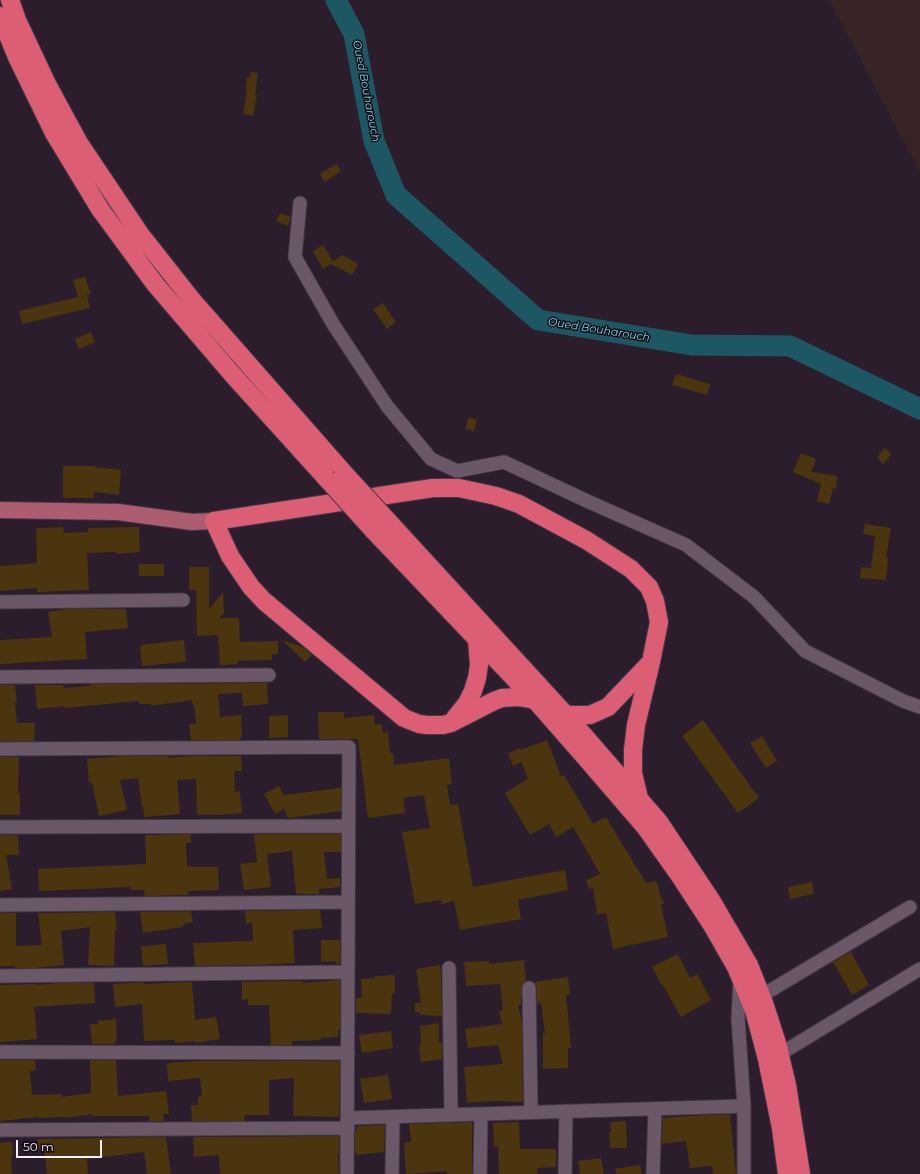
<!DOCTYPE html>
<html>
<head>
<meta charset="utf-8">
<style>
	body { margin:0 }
	#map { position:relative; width:920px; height:1174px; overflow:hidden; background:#2c1d2c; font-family:Montserrat,sans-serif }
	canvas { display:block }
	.scale { position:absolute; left:16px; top:1140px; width:86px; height:18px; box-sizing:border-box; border:2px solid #f9eff9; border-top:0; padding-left:5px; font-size:12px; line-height:14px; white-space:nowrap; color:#f9eff9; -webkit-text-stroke:3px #110a10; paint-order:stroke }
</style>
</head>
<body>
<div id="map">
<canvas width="920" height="1174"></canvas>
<div class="scale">50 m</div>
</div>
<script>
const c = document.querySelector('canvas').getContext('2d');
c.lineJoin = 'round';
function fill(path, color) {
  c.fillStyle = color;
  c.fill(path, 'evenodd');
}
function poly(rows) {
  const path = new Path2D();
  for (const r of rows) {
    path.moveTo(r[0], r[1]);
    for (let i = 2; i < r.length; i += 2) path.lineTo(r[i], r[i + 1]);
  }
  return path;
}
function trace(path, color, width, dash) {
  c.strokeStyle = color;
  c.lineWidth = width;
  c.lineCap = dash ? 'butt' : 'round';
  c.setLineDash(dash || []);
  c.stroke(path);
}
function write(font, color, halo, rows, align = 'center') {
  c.font = font + ' Montserrat,sans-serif';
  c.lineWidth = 3;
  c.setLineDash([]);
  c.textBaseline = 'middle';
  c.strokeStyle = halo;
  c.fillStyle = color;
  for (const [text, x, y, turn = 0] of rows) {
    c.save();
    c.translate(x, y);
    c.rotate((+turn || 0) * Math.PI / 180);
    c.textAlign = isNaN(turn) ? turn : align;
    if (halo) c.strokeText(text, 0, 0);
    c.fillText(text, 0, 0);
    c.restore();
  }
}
const industrial = poly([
	[829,0,920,0,920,172]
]);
const river = poly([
	[336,0,354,34,374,141,396,195,538,320,692,345,790,346,920,409]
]);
const building = poly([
	[251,72,258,73,255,95,257,95,253,116,243,114,247,91,246,90,247,77,250,77],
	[336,164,341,171,325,182,320,174],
	[280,213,291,217,288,226,276,221],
	[323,245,333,261,342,255,358,264,352,275,331,264,323,269,313,251],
	[85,277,91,294,87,295,90,308,22,324,19,311,78,297,73,280],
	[383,303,396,322,387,329,373,309],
	[91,332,95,342,79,349,75,339],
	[676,374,710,384,707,395,672,385],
	[469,417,477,420,474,431,465,429],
	[885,448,892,454,883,464,877,457],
	[801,453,816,459,811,472,837,476,836,488,833,488,829,504,817,501,821,484,793,472],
	[63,466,94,466,94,467,121,470,119,495,94,492,94,498,63,498],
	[865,524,891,528,886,558,888,559,886,580,860,578,861,567,871,568,875,536,863,534],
	[63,527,64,533,88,532,88,528,139,527,140,552,116,554,116,552,87,553,89,590,37,592,37,588,0,591,0,566,37,563,36,528],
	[139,564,164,564,164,576,139,576],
	[189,567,209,567,209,609,223,592,224,613,219,618,239,618,240,642,278,641,278,654,272,654,272,660,238,661,238,664,220,665,218,635,197,636,196,590,189,590],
	[67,609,126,609,128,628,85,632,87,659,0,664,0,640,52,637,48,612],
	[184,640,186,662,142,666,140,645],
	[282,640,303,647,312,655,305,662],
	[267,683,268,704,243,706,242,693,218,694,220,717,241,715,242,737,240,738,240,740,191,740,189,724,196,724,194,704,193,705,192,700,151,706,151,704,139,704,139,701,64,708,64,706,37,709,35,685,63,685,64,688,90,686,90,684],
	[0,685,15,685,17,702,15,703,17,723,35,723,34,741,0,741],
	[318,712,344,712,344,718,374,715,375,725,382,724,383,733,388,732,390,753,393,753,394,765,449,758,452,784,447,785,450,805,458,804,473,887,565,870,568,890,518,900,521,919,460,930,454,901,442,904,441,900,415,904,402,832,430,828,424,795,403,798,405,813,368,818,358,739,319,739],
	[288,715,288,737,269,738,269,716],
	[703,720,759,798,738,813,682,736],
	[762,736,777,761,766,768,750,743],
	[547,740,561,776,564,775,593,824,606,817,646,883,656,881,658,886,660,895,664,903,661,905,668,937,613,949,606,913,597,914,593,888,589,889,586,880,600,874,573,827,556,837,549,824,530,835,505,793,528,779,522,762,513,766,508,753,520,748,521,750],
	[122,756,168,756,168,758,192,756,241,756,242,771,234,771,235,792,240,791,242,813,221,815,197,815,196,779,177,780,180,814,144,817,143,806,142,807,138,778,120,780,127,810,99,816,92,782,89,783,87,759],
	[0,757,19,757,18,793,20,793,20,815,0,815],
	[279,786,284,795,341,788,341,811,288,818,284,809,275,814,264,794],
	[191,834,191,843,186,843,187,866,191,866,191,867,218,867,219,890,188,891,189,895,145,896,144,890,131,890,131,887,39,891,38,869,146,864,145,835],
	[254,834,341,834,341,852,324,852,327,879,340,878,340,887,319,889,319,894,296,894,292,851,267,854,271,887,244,890,240,864,257,862],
	[0,835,18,835,19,855,6,855,12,889,0,891],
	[812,882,814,894,790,899,788,887],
	[320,910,322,928,293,930,295,963,258,965,195,966,193,943,253,941,252,923,246,924,245,911],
	[191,911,193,922,183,924,183,927,143,933,140,912],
	[115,912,117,930,115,930,114,966,88,965,90,927,61,931,64,965,35,968,15,968,15,966,0,966,0,913,16,913,16,946,42,945,38,913],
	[321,940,340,940,340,964,336,964,336,961,321,962],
	[166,944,168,964,143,966,141,946],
	[851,952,869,985,852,995,833,962],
	[678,954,690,978,697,974,711,1000,681,1017,662,984,661,984,652,967],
	[524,960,526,981,522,984,521,1005,518,1005,522,1022,523,1102,492,1101,467,1103,464,1067,503,1064,498,1045,468,1048,465,1029,502,1024,499,1011,503,1010,500,984,466,986,464,962,489,961,489,964],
	[440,965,441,974,442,1016,420,1015,419,1012,415,1012,415,1003,421,1003,416,969],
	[395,975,395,993,392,993,391,1014,356,1013,356,998,362,998,361,979,375,978,375,976],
	[568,977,570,994,566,995,571,1048,568,1048,568,1068,543,1069,543,1033,545,1033,541,1003,537,1004,537,988,534,982],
	[340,980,340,1030,338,1030,338,1037,320,1038,321,1040,292,1041,292,1045,271,1045,269,1005,248,1005,248,999,242,1000,242,982,302,981,303,983],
	[144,982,144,984,192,982,195,1020,216,1017,220,1039,196,1043,195,1041,175,1043,175,1040,144,1041,142,1004,115,1007,113,984],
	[59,983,94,983,95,1003,34,1007,37,1039,0,1042,0,985,36,984,37,985],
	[116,1019,117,1041,115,1041,115,1044,92,1044,90,1024,98,1024,98,1021],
	[439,1023,439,1043,442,1042,442,1059,421,1062,419,1045,421,1045,420,1026],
	[391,1031,393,1048,362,1053,359,1035],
	[0,1060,35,1060,36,1070,30,1071,32,1095,62,1094,62,1097,91,1093,90,1060,116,1060,118,1096,166,1091,169,1114,163,1114,164,1121,149,1121,149,1116,92,1116,92,1114,67,1118,67,1117,38,1118,38,1117,0,1121],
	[199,1061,340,1061,339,1117,293,1116,294,1078,269,1080,269,1115,244,1115,245,1121,192,1121,191,1105,198,1105,198,1097,202,1096,200,1078,168,1081,167,1063],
	[388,1075,392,1099,364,1103,360,1079],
	[730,1114,736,1174,713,1174,712,1166,690,1168,686,1141,662,1144,663,1118,691,1116],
	[626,1121,627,1148,610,1148,609,1132,611,1132,610,1122],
	[472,1122,472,1174,447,1174,447,1171,406,1174,404,1143,411,1142,409,1124],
	[519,1122,520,1149,556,1149,556,1167,538,1168,537,1174,499,1174,498,1146,494,1147,493,1123],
	[385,1125,384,1152,357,1155,357,1153,355,1153,355,1131,357,1131,357,1126],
	[339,1136,339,1154,338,1154,339,1174,220,1174,219,1155,194,1157,193,1137],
	[166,1137,171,1174,147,1174,144,1152,87,1159,88,1174,47,1174,44,1149,39,1149,37,1139],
	[6,1142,12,1142,13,1156,11,1157,12,1174,0,1174,0,1143],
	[601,1158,604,1174,580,1174,578,1161],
	[640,1165,642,1174,616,1174,615,1169]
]);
const minor = poly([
	[300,203,295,257,333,324,387,406,431,459,457,471,504,462,587,501,686,545,754,597,805,651,903,701,920,707],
	[0,602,183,600],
	[0,677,269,675],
	[0,749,349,747,347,1174],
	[0,827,348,826],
	[0,905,348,902],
	[449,968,451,1115],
	[0,976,348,972],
	[740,980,738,1018,744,1106,744,1174],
	[529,988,531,1112],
	[761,996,910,907],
	[0,1052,348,1053],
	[780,1054,920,969],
	[348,1118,744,1106],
	[0,1130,348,1128],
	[392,1174,393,1117],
	[480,1174,481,1114],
	[565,1174,566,1111],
	[653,1174,655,1109]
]);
const major = poly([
	[0,510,118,512,192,522,214,521]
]);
const highway = poly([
	[10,0,17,20,47,84,79,143,140,234,192,300,343,472],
	[0,16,17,57,54,133,100,209,155,284,232,374,326,478],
	[388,521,566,715,639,799,659,822,711,900,749,965,764,1003,777,1043,787,1085,801,1174],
	[374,531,535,700,585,757,646,828,680,876,712,925,736,967,754,1010,767,1059,781,1128,787,1174],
	[535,700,519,697,502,698,494,701,451,723,443,725,427,725,419,724,404,718,264,601,251,587,230,556,214,521,433,488,459,488,496,496,519,504,586,540,631,569,649,587,655,601,659,622,651,662],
	[566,715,590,715,608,707,651,662,636,725,633,750,633,773,639,798],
	[455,718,467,703,473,691,477,678,479,665,477,639]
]);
const highwayBridge = poly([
	[343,472,388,521],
	[326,478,374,531]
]);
const waterNames = [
	["Oued Bouharouch",366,91,79],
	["Oued Bouharouch",599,330,9]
];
fill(industrial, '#382426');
trace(river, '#1e5764', 21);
fill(building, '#4a350e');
trace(minor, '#463a46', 15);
trace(major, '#463a46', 18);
trace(highway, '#463a46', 20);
trace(minor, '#6a5869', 13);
trace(major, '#ae5c70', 16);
trace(highway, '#dc5e75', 18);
trace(highwayBridge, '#463a46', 20, []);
trace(highwayBridge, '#dc5e75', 18);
write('italic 11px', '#7fd9ee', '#110a10', waterNames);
</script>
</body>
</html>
